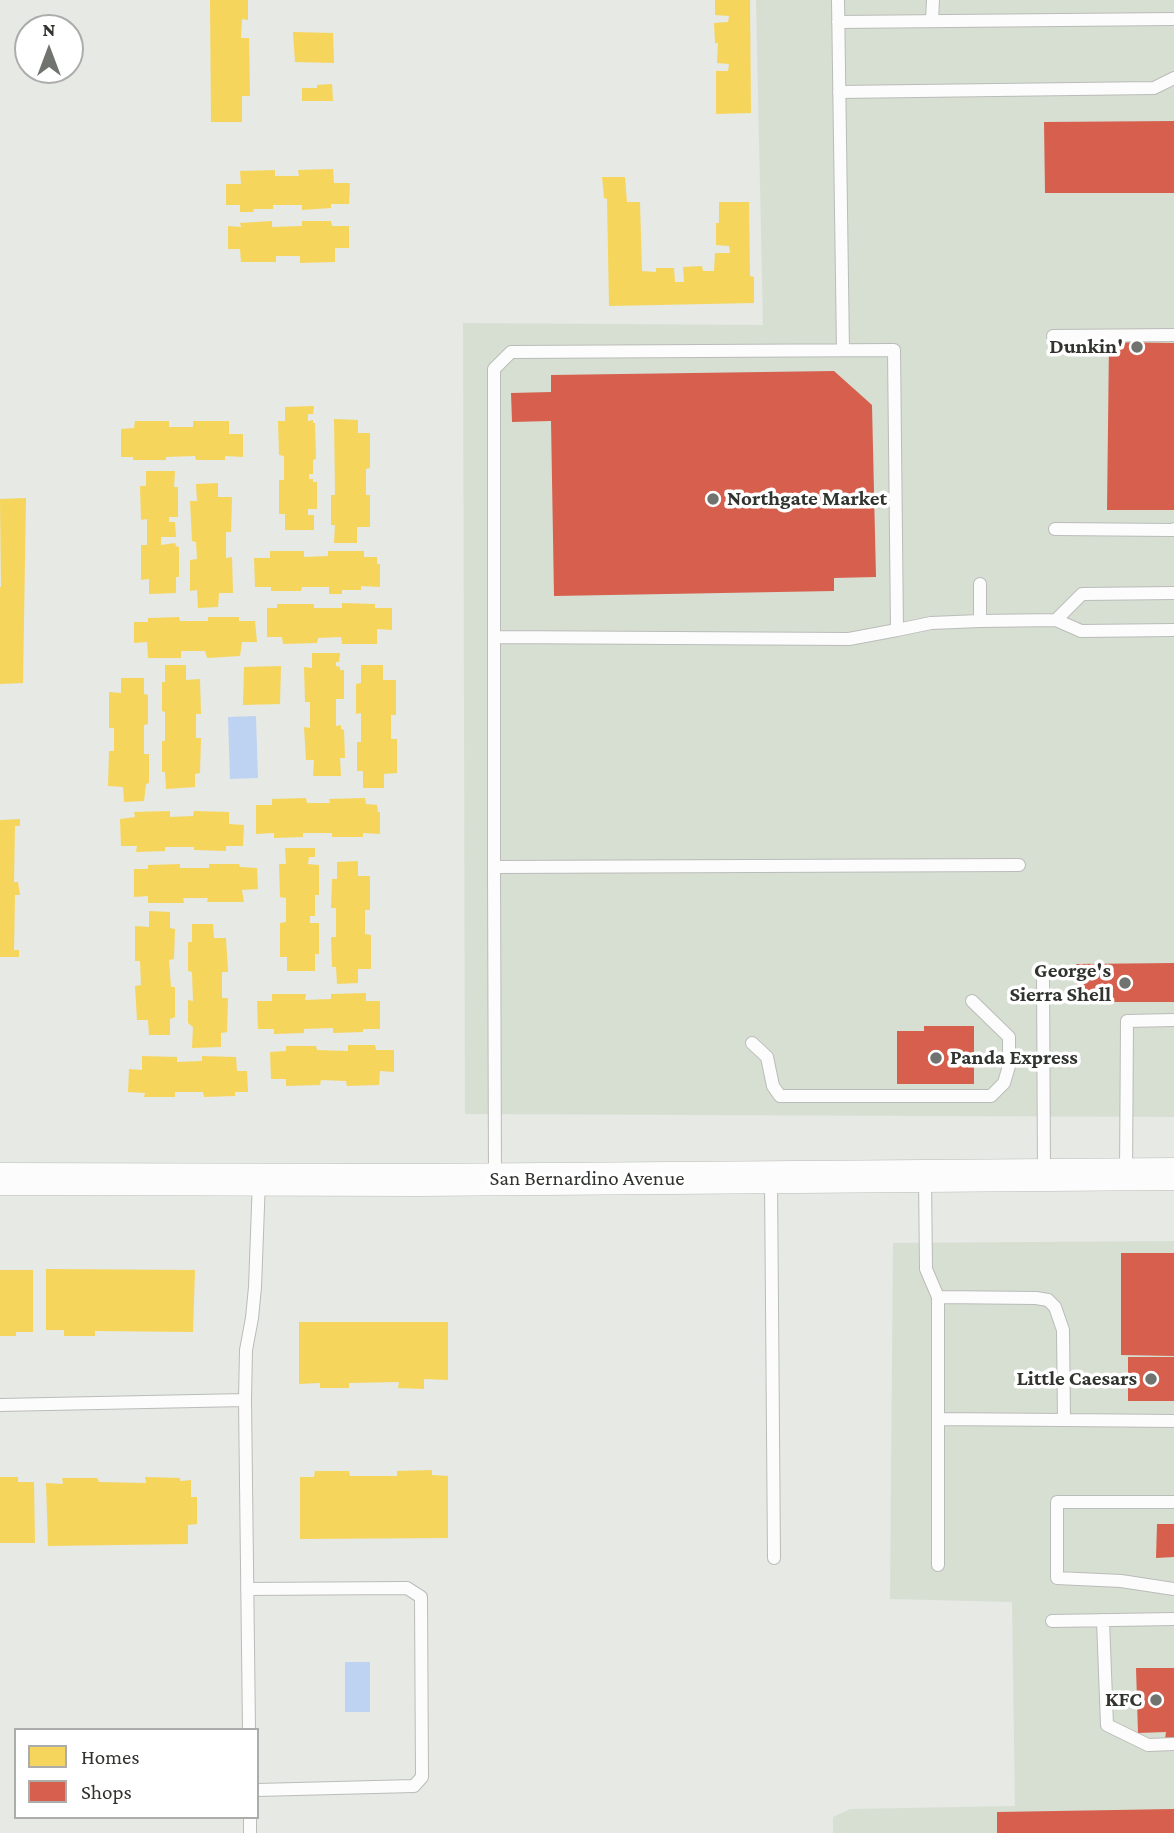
<!DOCTYPE html>
<html>
<head>
<meta charset="utf-8">
<style>
	body { margin:0 }
	#map { position:relative; width:1174px; height:1833px; overflow:hidden; background:#e6e9e4; font-family:"Crimson Pro",serif }
	canvas { display:block }
	.legend { position:absolute; left:14px; top:1728px; width:245px; height:91px; box-sizing:border-box; background:#fff; border:2px solid #acadab; margin:0; padding:9px 12px; list-style:none; font-size:21px; color:#30332e }
	.legend li { display:flex; align-items:center; gap:14px; height:35px }
	.legend b { width:35px; border:2px solid #acadab }
	.north { position:absolute; left:14px; top:14px; width:70px; height:70px; box-sizing:border-box; background:#fff; border:2px solid #acadab; border-radius:50%; rotate:0deg; font-size:19px; font-weight:700; line-height:28px; text-align:center; color:#30332e }
	.north::after { content:''; display:block; margin:auto; width:24px; height:32px; background:#70736e; clip-path:polygon(50% 0,100% 100%,50% 72%,0 100%) }
</style>
</head>
<body>
<div id="map">
<canvas width="1174" height="1833"></canvas>
<ul class="legend">
<li><b style="height:19px;background:#f6d55c"></b>Homes</li>
<li><b style="height:19px;background:#d6604d"></b>Shops</li>
</ul>
<div class="north">N</div>
</div>
<script>
const c = document.querySelector('canvas').getContext('2d');
c.lineJoin = 'round';
function fill(path, color) {
  c.fillStyle = color;
  c.fill(path, 'evenodd');
}
function poly(rows) {
  const path = new Path2D();
  for (const r of rows) {
    path.moveTo(r[0], r[1]);
    for (let i = 2; i < r.length; i += 2) path.lineTo(r[i], r[i + 1]);
  }
  return path;
}
function trace(path, color, width, dash) {
  c.strokeStyle = color;
  c.lineWidth = width;
  c.lineCap = dash ? 'butt' : 'round';
  c.setLineDash(dash || []);
  c.stroke(path);
}
function write(font, color, halo, rows, align = 'center') {
  c.font = font + ' "Crimson Pro",serif';
  c.lineWidth = 7;
  c.setLineDash([]);
  c.textBaseline = 'middle';
  c.strokeStyle = halo;
  c.fillStyle = color;
  for (const [text, x, y, turn = 0] of rows) {
    c.save();
    c.translate(x, y);
    c.rotate((+turn || 0) * Math.PI / 180);
    c.textAlign = isNaN(turn) ? turn : align;
    if (halo) c.strokeText(text, 0, 0);
    c.fillText(text, 0, 0);
    c.restore();
  }
}
const built = poly([
	[756,0,1174,0,1174,1117,465,1114,463,323,763,325],
	[1174,1241,1174,1833,833,1833,833,1817,850,1809,1015,1806,1012,1602,890,1599,893,1243]
]);
const water = poly([
	[256,716,258,778,230,779,228,717],
	[345,1662,370,1662,370,1712,345,1712]
]);
const homes = poly([
	[210,0,248,0,248,20,242,19,241,38,249,38,250,96,242,96,242,122,211,122],
	[715,0,750,0,751,113,716,114,716,71,728,71,729,64,717,63,718,43,715,43,714,23,728,22,729,16,715,15],
	[293,32,333,33,334,63,295,62],
	[332,84,333,101,302,101,302,88,317,88,317,85],
	[333,169,334,183,350,183,349,204,331,204,331,208,302,210,302,205,273,205,273,209,253,209,254,212,240,212,240,205,226,205,226,184,241,184,240,171,275,170,275,176,299,176,298,170],
	[602,177,625,177,627,202,640,202,642,271,656,272,656,268,674,268,675,282,684,282,683,267,702,266,703,271,714,271,715,253,730,253,729,246,716,245,716,223,719,223,719,202,749,202,750,276,754,277,754,303,609,306,607,199,604,198],
	[272,221,272,227,302,226,302,221,331,221,332,226,349,226,349,248,335,248,335,262,300,263,300,256,276,256,276,262,241,262,240,249,228,249,228,226,241,227,240,223],
	[314,406,313,414,308,414,308,421,313,420,313,423,315,423,316,459,313,460,313,474,309,474,309,479,313,479,313,482,317,482,317,509,308,509,308,515,314,515,314,530,285,530,285,514,279,514,279,480,284,480,284,456,279,455,278,421,285,421,285,407],
	[334,419,358,420,358,433,370,433,370,468,366,469,366,495,370,495,370,527,357,527,357,543,334,543,335,525,331,525,331,495,335,495],
	[135,421,169,421,169,427,193,427,193,421,229,421,229,434,243,434,243,457,225,456,225,460,196,460,195,456,166,457,166,460,133,460,133,457,121,457,121,429,134,428],
	[146,471,175,471,174,487,178,487,178,517,169,517,169,522,175,522,176,537,161,537,161,545,175,543,176,546,179,547,179,577,176,577,176,593,149,594,149,579,141,580,141,545,147,545,147,519,141,520,140,486,146,486],
	[218,483,218,497,232,497,231,532,226,532,226,558,232,557,233,593,219,593,218,607,198,608,197,590,190,591,190,560,197,559,196,542,192,541,190,501,197,501,196,484],
	[26,498,23,683,0,684,0,587,1,587,0,499],
	[270,551,304,551,304,557,328,556,328,551,364,551,364,557,377,557,377,564,380,564,380,587,361,586,361,590,342,590,342,594,329,594,329,587,302,587,301,591,271,591,271,587,255,587,254,558,270,558],
	[342,603,375,604,375,608,392,608,392,630,377,629,377,644,342,644,341,637,318,638,317,643,283,644,282,637,267,637,267,608,277,608,277,604,314,604,314,608,342,608],
	[179,617,180,621,208,621,208,617,239,617,239,621,255,621,257,642,242,642,240,656,207,658,205,651,181,651,181,658,148,658,147,642,134,643,134,622,148,622,148,618],
	[312,653,340,653,339,662,336,662,336,666,340,667,340,670,344,670,344,699,336,699,336,726,341,725,341,729,344,730,345,758,340,758,341,776,313,776,314,760,306,760,304,727,310,728,310,702,305,702,304,667,312,668],
	[165,665,186,665,186,680,200,679,201,714,196,714,196,738,201,738,200,773,195,774,195,787,166,789,165,772,162,772,162,741,165,741,165,712,162,711,162,682,165,682],
	[361,665,383,665,383,680,396,680,396,715,391,715,391,739,397,739,397,773,384,774,384,788,363,788,363,771,357,771,357,742,361,742,361,713,356,714,356,684,361,683],
	[281,666,280,704,243,705,244,667],
	[121,678,144,678,144,694,148,695,148,724,144,725,144,754,149,754,149,783,146,784,144,801,124,802,123,787,108,786,109,751,114,751,114,728,109,728,109,692,121,693],
	[306,798,307,803,330,803,329,799,365,798,366,804,377,805,378,812,380,812,380,834,363,833,363,837,332,837,332,833,303,833,303,837,274,838,274,833,256,834,256,805,272,805,272,799],
	[170,811,170,817,193,816,194,811,229,812,229,824,244,825,243,846,226,846,226,851,194,850,194,847,165,847,165,851,136,852,137,846,121,846,120,819,135,817,134,812],
	[20,819,20,826,15,826,14,882,18,882,20,895,15,895,14,950,19,950,19,957,0,957,0,820],
	[285,848,315,848,315,857,309,857,308,864,319,865,319,895,315,895,315,916,310,916,310,923,319,923,319,954,315,954,315,971,287,971,287,957,280,957,280,923,286,922,286,898,280,897,279,864,286,864],
	[358,861,358,876,370,876,370,910,365,910,365,934,371,935,371,969,358,969,358,983,337,984,336,967,332,967,331,937,336,937,336,908,331,908,332,879,337,879,337,862],
	[180,864,180,868,209,868,209,864,239,864,240,867,257,868,258,889,242,890,244,902,207,902,208,898,183,898,184,903,148,903,148,896,134,897,134,869,148,869,148,865],
	[149,911,170,912,170,928,175,929,174,959,169,960,171,987,175,987,175,1017,170,1019,170,1035,149,1035,148,1020,137,1020,135,986,141,985,140,961,135,961,135,926,149,927],
	[192,924,213,924,214,938,226,938,228,972,222,972,222,998,228,998,227,1032,221,1033,221,1047,192,1048,193,1027,188,1023,188,1000,193,1001,192,972,188,971,188,942,192,942],
	[366,993,366,1001,380,1001,380,1029,363,1029,363,1032,333,1033,333,1028,304,1029,304,1033,274,1034,274,1029,258,1029,257,1001,272,1001,272,994,306,994,305,1000,331,999,331,994],
	[348,1045,375,1045,376,1050,394,1050,394,1072,380,1071,379,1085,347,1086,346,1081,321,1080,320,1085,286,1086,286,1079,271,1079,270,1052,286,1051,286,1046,316,1046,317,1050,348,1051],
	[142,1056,177,1057,177,1062,202,1061,202,1056,236,1057,237,1071,247,1071,248,1092,235,1092,235,1096,204,1097,203,1092,175,1092,175,1097,144,1097,145,1093,128,1092,129,1069,142,1070],
	[46,1269,195,1270,193,1332,95,1331,95,1336,64,1336,64,1330,46,1330],
	[0,1270,33,1270,33,1332,16,1332,16,1336,0,1336],
	[299,1322,448,1322,448,1380,424,1379,424,1389,398,1388,399,1382,349,1383,349,1388,320,1388,320,1383,299,1384],
	[432,1470,432,1475,448,1476,448,1538,300,1539,300,1477,314,1477,315,1471,349,1471,350,1476,397,1476,397,1471],
	[0,1477,18,1477,18,1482,34,1482,35,1543,0,1543],
	[145,1477,180,1478,180,1481,191,1480,191,1497,197,1497,197,1524,188,1525,188,1544,48,1546,46,1483,63,1484,62,1478,97,1478,99,1482,146,1483]
]);
const shops = poly([
	[1174,121,1174,193,1045,193,1044,122],
	[1109,342,1174,343,1174,510,1107,510],
	[834,371,872,405,876,577,834,578,834,591,554,596,551,421,512,422,511,393,551,392,551,375],
	[1174,963,1174,1002,1077,1002,1076,964],
	[924,1026,974,1026,974,1084,897,1084,897,1031,924,1031],
	[1121,1253,1174,1253,1174,1356,1121,1355],
	[1128,1357,1174,1357,1174,1401,1128,1401],
	[1157,1524,1174,1524,1174,1557,1156,1558],
	[1136,1668,1174,1668,1174,1739,1165,1739,1166,1732,1138,1733],
	[1174,1809,1174,1833,997,1833,997,1812]
]);
const service = poly([
	[838,0,843,350],
	[932,21,933,0],
	[838,22,1174,19],
	[839,92,1154,88,1174,78],
	[1053,336,1174,335],
	[1055,529,1172,530,1174,529],
	[1056,620,1082,594,1174,593],
	[980,621,980,584],
	[897,630,931,623,980,621,1056,620,1081,631,1174,630],
	[494,637,849,639,897,630,894,350,511,352,494,369,494,867,495,1178],
	[494,867,1019,865],
	[1043,971,1044,1175],
	[752,1043,767,1057,773,1086,780,1096,991,1096,1004,1083,1009,1066,1009,1037,972,1001],
	[1126,1174,1127,1021,1174,1020],
	[925,1177,926,1269,938,1297,938,1565],
	[771,1178,774,1558],
	[938,1297,1036,1298,1048,1300,1055,1307,1063,1330,1064,1420,1174,1421],
	[0,1405,245,1400],
	[938,1419,1064,1420],
	[1174,1502,1057,1502,1057,1578,1121,1581,1174,1589],
	[247,1589,407,1588,421,1597,422,1777,414,1786,257,1790],
	[1103,1620,1107,1725,1148,1745,1174,1744],
	[1052,1621,1174,1619],
	[249,1730,245,1400,246,1350,252,1318,255,1287,259,1180],
	[250,1817,250,1833]
]);
const secondary = poly([
	[0,1179,419,1180,1174,1174]
]);
const markers = [
	[1137,347,7,"#70736e"],
	[713,499,7,"#70736e"],
	[1125,983,7,"#70736e"],
	[936,1058,7,"#70736e"],
	[1151,1379,7,"#70736e"],
	[1156,1700,7,"#70736e"]
];
const poiNames = [
	["Dunkin'",1123,347],
	["Northgate Market",727,499,"left"],
	["George's",1111,971],
	["Sierra Shell",1111,995],
	["Panda Express",950,1058,"left"],
	["Little Caesars",1137,1379],
	["KFC",1142,1700]
];
const streetNames = [
	["San Bernardino Avenue",587,1179]
];
fill(built, '#d7dfd3');
fill(water, '#bed3f1');
fill(homes, '#f6d55c');
fill(shops, '#d6604d');
trace(service, '#babcb9', 14);
trace(secondary, '#babcb9', 33);
trace(service, '#fbfcfb', 12);
trace(secondary, '#fbfcfb', 32);
for (const [x, y, r, color] of markers) {
  const dot = new Path2D();
  dot.arc(x, y, r, 0, 2 * Math.PI);
  c.fillStyle = color;
  c.fill(dot);
  trace(dot, '#fff', 2.5);
}
write('bold 21px', '#30332e', '#fff', poiNames, 'right');
write('21px', '#30332e', '#fff', streetNames);
</script>
</body>
</html>
